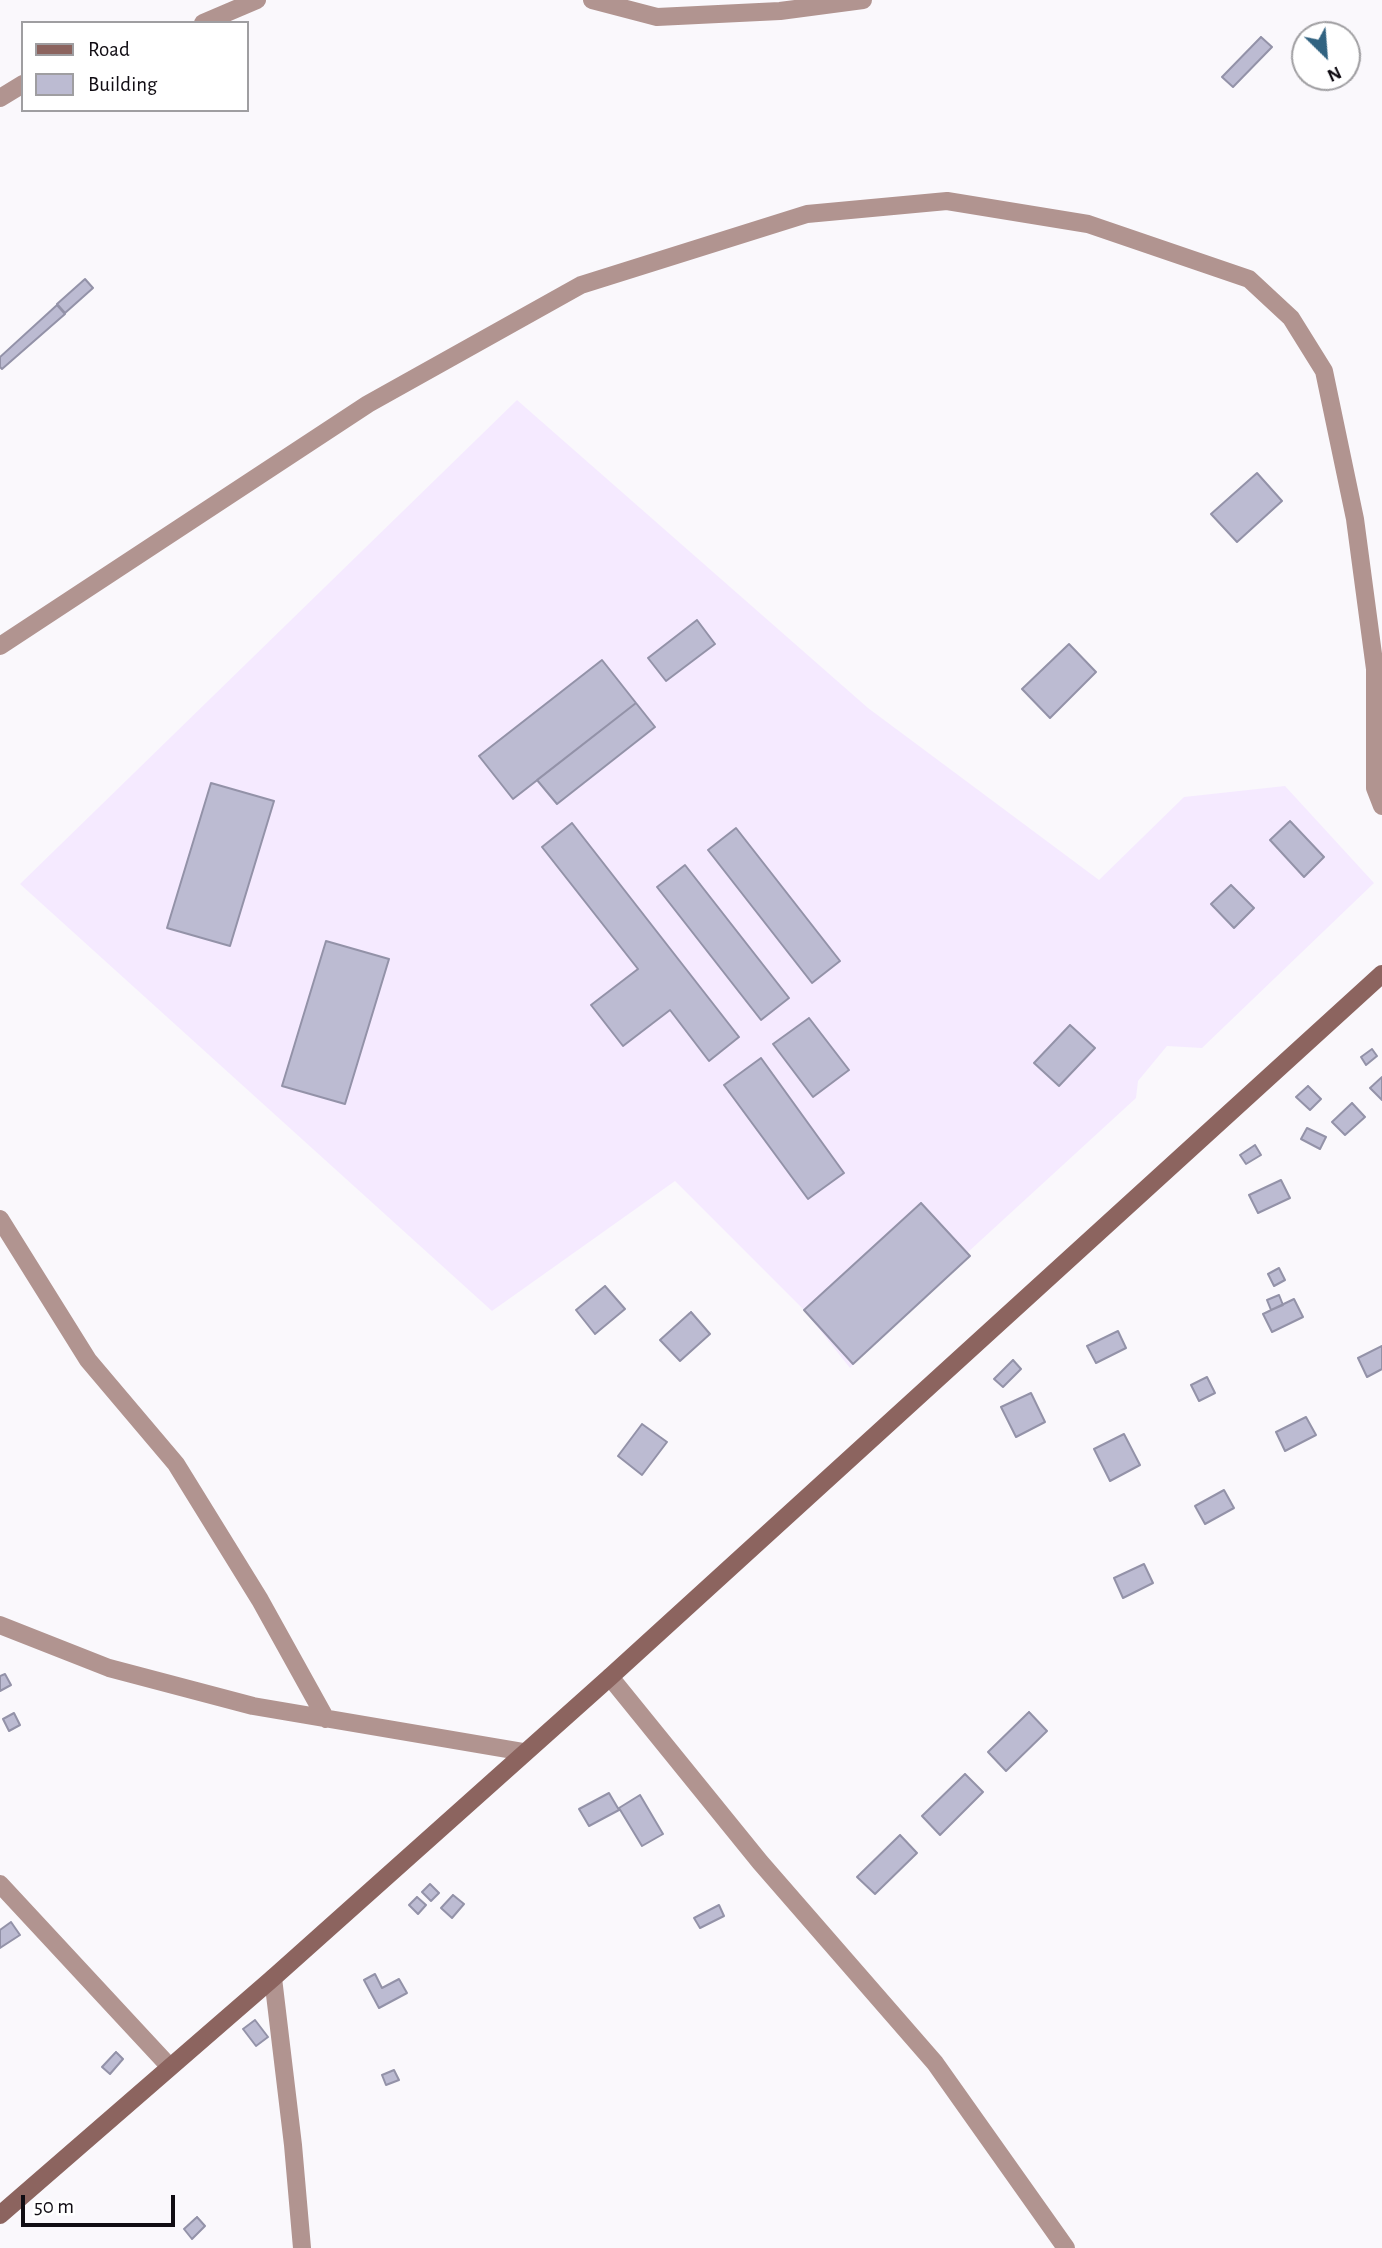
<!DOCTYPE html>
<html>
<head>
<meta charset="utf-8">
<style>
	body { margin:0 }
	#map { position:relative; width:1382px; height:2248px; overflow:hidden; background:#faf8fc; font-family:"Alegreya Sans",sans-serif }
	canvas { display:block }
	.legend { position:absolute; left:21px; top:21px; width:228px; height:91px; box-sizing:border-box; background:#fff; border:2px solid #9f9ea1; margin:0; padding:9px 12px; list-style:none; font-size:21px; color:#100c13 }
	.legend li { display:flex; align-items:center; gap:14px; height:35px }
	.legend b { width:35px; border:2px solid #9f9ea1 }
	.north { position:absolute; left:1291px; top:21px; width:70px; height:70px; box-sizing:border-box; background:#fff; border:2px solid #9f9ea1; border-radius:50%; rotate:155deg; font-size:19px; font-weight:700; line-height:28px; text-align:center; color:#100c13 }
	.north::after { content:''; display:block; margin:auto; width:24px; height:32px; background:#316381; clip-path:polygon(50% 0,100% 100%,50% 72%,0 100%) }
	.scale { position:absolute; left:21px; top:2195px; width:154px; height:32px; box-sizing:border-box; border:4px solid #100c13; border-top:0; padding-left:9px; font-size:21px; line-height:24px; white-space:nowrap; color:#100c13; -webkit-text-stroke:5px #fff; paint-order:stroke }
</style>
</head>
<body>
<div id="map">
<canvas width="1382" height="2248"></canvas>
<ul class="legend">
<li><b style="height:9px;background:#8c645f"></b>Road</li>
<li><b style="height:19px;background:#bcbbd2"></b>Building</li>
</ul>
<div class="north">N</div>
<div class="scale">50 m</div>
</div>
<script>
const c = document.querySelector('canvas').getContext('2d');
c.lineJoin = 'round';
function fill(path, color) {
  c.fillStyle = color;
  c.fill(path, 'evenodd');
}
function poly(rows) {
  const path = new Path2D();
  for (const r of rows) {
    path.moveTo(r[0], r[1]);
    for (let i = 2; i < r.length; i += 2) path.lineTo(r[i], r[i + 1]);
  }
  return path;
}
function trace(path, color, width, dash) {
  c.strokeStyle = color;
  c.lineWidth = width;
  c.lineCap = dash ? 'butt' : 'round';
  c.setLineDash(dash || []);
  c.stroke(path);
}
const industrial = poly([
	[517,400,868,708,1099,880,1184,797,1285,786,1374,883,1202,1048,1167,1046,1138,1081,1136,1098,967,1253,850,1368,804,1310,675,1181,492,1311,20,884]
]);
const building = poly([
	[1261,37,1272,47,1233,87,1222,77,1261,37],
	[85,279,93,288,65,313,57,304,85,279],
	[57,305,65,314,2,369,0,367,0,357,57,305],
	[1257,473,1282,501,1237,542,1211,514,1257,473],
	[697,620,715,644,666,681,648,658,697,620],
	[1069,644,1096,672,1050,718,1022,689,1069,644],
	[602,660,636,703,513,799,479,756,602,660],
	[636,703,655,727,557,804,537,780,636,703],
	[211,783,274,801,230,946,167,928,211,783],
	[1290,821,1324,857,1304,877,1270,840,1290,821],
	[572,823,739,1037,709,1061,670,1010,623,1046,591,1005,638,969,542,847,572,823],
	[736,828,840,961,812,983,708,850,736,828],
	[685,865,789,998,761,1020,657,887,685,865],
	[1231,885,1254,908,1234,928,1211,904,1231,885],
	[326,941,389,959,345,1104,282,1086,326,941],
	[809,1018,849,1070,813,1097,773,1044,809,1018],
	[1070,1025,1095,1048,1059,1086,1034,1063,1070,1025],
	[1372,1049,1377,1056,1366,1065,1361,1057,1372,1049],
	[761,1058,844,1173,808,1199,724,1085,761,1058],
	[1382,1077,1382,1100,1370,1088,1382,1077],
	[1308,1086,1321,1099,1310,1110,1296,1097,1308,1086],
	[1352,1103,1365,1117,1345,1135,1332,1122,1352,1103],
	[1307,1128,1326,1137,1320,1149,1301,1139,1307,1128],
	[1255,1145,1261,1155,1246,1164,1240,1155,1255,1145],
	[1281,1180,1290,1198,1258,1213,1249,1195,1281,1180],
	[921,1203,970,1256,853,1364,804,1310,921,1203],
	[1279,1268,1285,1280,1274,1286,1268,1274,1279,1268],
	[605,1286,625,1309,595,1334,576,1310,605,1286],
	[1279,1295,1283,1305,1271,1310,1267,1300,1279,1295],
	[1294,1299,1303,1317,1272,1332,1263,1314,1294,1299],
	[691,1312,710,1334,680,1361,660,1340,691,1312],
	[1118,1331,1126,1348,1096,1363,1087,1346,1118,1331],
	[1382,1346,1382,1369,1367,1377,1358,1358,1382,1346],
	[1013,1360,1021,1369,1003,1387,994,1379,1013,1360],
	[1207,1377,1215,1393,1199,1401,1191,1385,1207,1377],
	[1031,1393,1045,1422,1016,1437,1001,1407,1031,1393],
	[1306,1417,1316,1435,1285,1451,1276,1432,1306,1417],
	[642,1424,667,1442,642,1475,618,1456,642,1424],
	[1124,1434,1140,1465,1110,1481,1094,1449,1124,1434],
	[1224,1490,1234,1508,1205,1524,1195,1506,1224,1490],
	[1144,1564,1153,1583,1123,1598,1114,1578,1144,1564],
	[5,1674,11,1685,0,1691,0,1676,5,1674],
	[1029,1712,1047,1731,1006,1771,988,1752,1029,1712],
	[14,1713,20,1725,9,1731,3,1719,14,1713],
	[965,1774,983,1792,940,1835,922,1816,965,1774],
	[609,1793,619,1810,589,1826,579,1809,609,1793],
	[640,1795,663,1834,642,1846,619,1808,640,1795],
	[900,1835,917,1853,875,1894,857,1877,900,1835],
	[430,1884,439,1893,431,1901,422,1892,430,1884],
	[453,1895,464,1904,452,1918,441,1908,453,1895],
	[417,1897,426,1905,418,1914,409,1905,417,1897],
	[719,1905,724,1916,700,1928,694,1918,719,1905],
	[11,1922,20,1935,0,1948,0,1930,11,1922],
	[375,1974,382,1988,399,1979,407,1993,379,2008,364,1980,375,1974],
	[255,2020,268,2037,256,2046,243,2029,255,2020],
	[116,2052,123,2059,110,2074,102,2067,116,2052],
	[394,2070,399,2080,386,2085,382,2075,394,2070],
	[197,2217,205,2226,192,2239,184,2229,197,2217]
]);
const minor = poly([
	[592,0,657,17,780,11,863,0],
	[203,23,257,0],
	[0,98,23,84],
	[0,646,368,404,581,285,807,214,947,201,1088,224,1249,279,1291,318,1324,371,1355,519,1375,669,1375,788,1382,806],
	[0,1219,88,1360,176,1464,260,1600,326,1719],
	[0,1625,109,1668,253,1706,524,1752],
	[610,1677,760,1862,935,2063,1066,2248],
	[0,1884,169,2066],
	[273,1978,293,2145,302,2248]
]);
const secondary = poly([
	[0,2215,273,1978,610,1677,1382,974]
]);
fill(industrial, '#f5eaff');
fill(building, '#bcbbd2');
trace(building, '#9392a8', 2);
trace(minor, '#b19490', 18);
trace(secondary, '#8c645f', 18);
</script>
</body>
</html>
